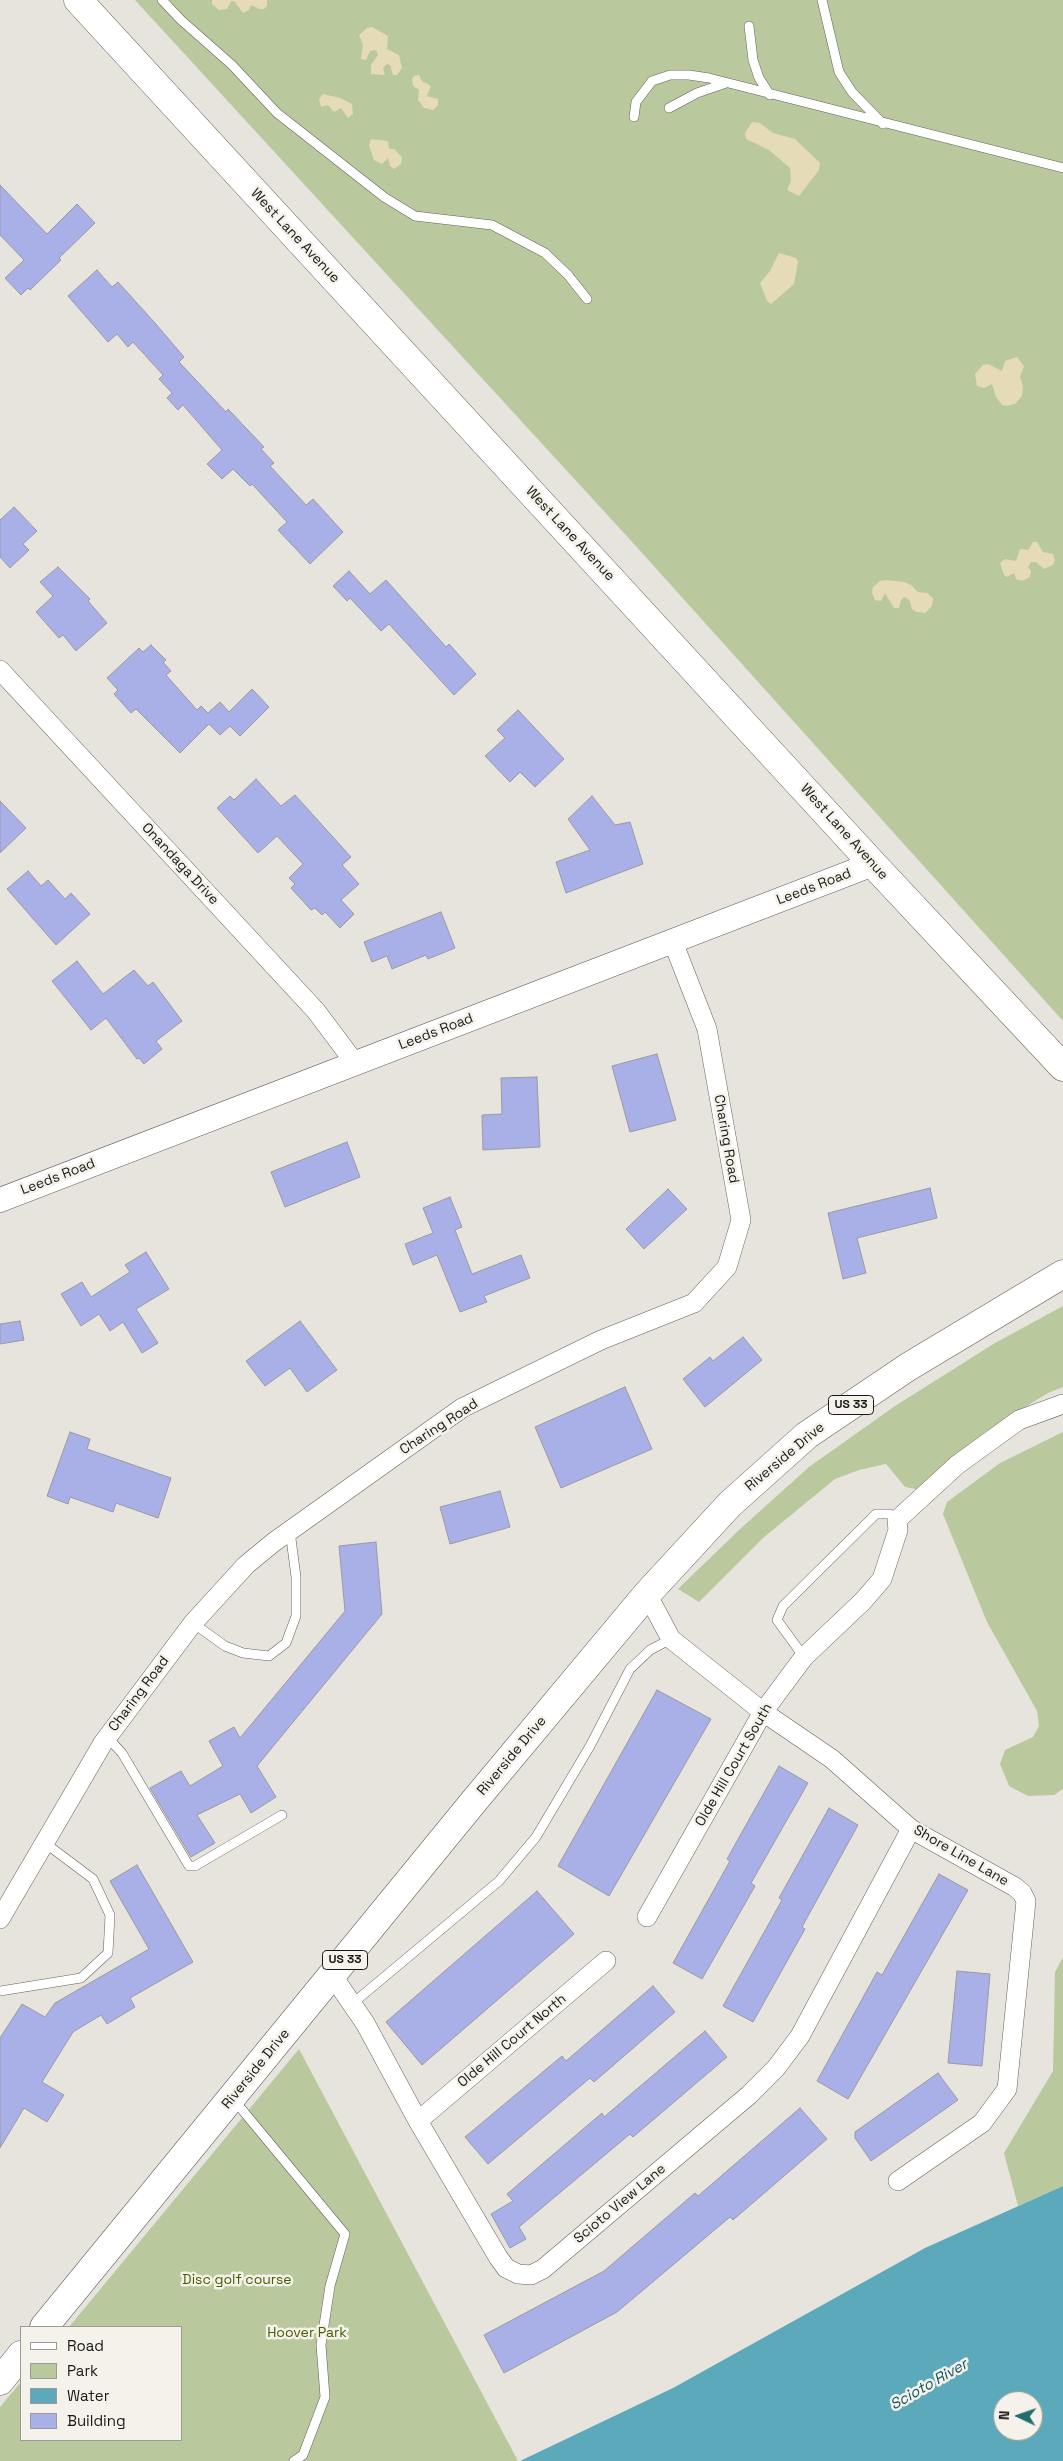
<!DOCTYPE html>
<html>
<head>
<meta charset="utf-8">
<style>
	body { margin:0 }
	#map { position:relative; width:1063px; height:2461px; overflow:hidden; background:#e7e4dd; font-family:"Space Grotesk",sans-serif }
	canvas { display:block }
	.legend { position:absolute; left:20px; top:2326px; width:162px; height:115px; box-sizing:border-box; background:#f4f2ea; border:1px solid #9c9b95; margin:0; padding:6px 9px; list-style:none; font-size:15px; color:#191816 }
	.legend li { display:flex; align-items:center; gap:10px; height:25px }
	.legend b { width:25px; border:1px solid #9c9b95 }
	.north { position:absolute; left:993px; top:2391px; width:50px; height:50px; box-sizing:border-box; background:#f4f2ea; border:1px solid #9c9b95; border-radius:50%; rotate:273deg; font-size:14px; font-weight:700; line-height:20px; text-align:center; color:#191816 }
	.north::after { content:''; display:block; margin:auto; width:18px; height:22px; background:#216d6f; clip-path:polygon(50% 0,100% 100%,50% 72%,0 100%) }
</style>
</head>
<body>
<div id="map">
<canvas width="1063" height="2461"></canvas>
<ul class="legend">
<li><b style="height:6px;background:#fff"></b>Road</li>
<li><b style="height:14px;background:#b9c99d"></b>Park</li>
<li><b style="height:14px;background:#5ba9ba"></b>Water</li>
<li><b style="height:14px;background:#a9afe7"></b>Building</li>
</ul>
<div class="north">N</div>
</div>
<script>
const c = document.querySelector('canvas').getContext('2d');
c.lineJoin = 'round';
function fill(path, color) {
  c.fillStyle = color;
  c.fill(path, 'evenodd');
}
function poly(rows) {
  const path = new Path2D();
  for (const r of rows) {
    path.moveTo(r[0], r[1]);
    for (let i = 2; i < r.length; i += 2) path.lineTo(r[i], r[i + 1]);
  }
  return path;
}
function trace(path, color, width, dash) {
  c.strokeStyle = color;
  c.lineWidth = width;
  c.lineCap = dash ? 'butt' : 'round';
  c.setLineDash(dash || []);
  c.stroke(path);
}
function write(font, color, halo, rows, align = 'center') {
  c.font = font + ' "Space Grotesk",sans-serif';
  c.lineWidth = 5;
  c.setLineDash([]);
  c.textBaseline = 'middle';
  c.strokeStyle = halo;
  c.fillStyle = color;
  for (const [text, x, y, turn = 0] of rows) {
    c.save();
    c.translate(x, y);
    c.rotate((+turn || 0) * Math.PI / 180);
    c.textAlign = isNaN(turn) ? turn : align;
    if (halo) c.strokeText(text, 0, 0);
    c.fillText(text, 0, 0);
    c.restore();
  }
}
const green = poly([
	[135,0,1063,0,1063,1021,634,544],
	[1063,1306,1063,1387,1048,1393,985,1432,916,1489,905,1487,886,1464,859,1470,835,1479,763,1538,699,1602,678,1589,739,1530,809,1467,895,1406,995,1343],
	[1063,1432,1063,1789,1054,1795,1028,1796,1009,1786,1000,1764,1005,1750,1033,1737,1039,1726,1037,1711,987,1622,943,1514,947,1502,1000,1463],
	[1063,1957,1063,2186,1018,2206,1004,2153,1053,2071,1055,1972],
	[299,2049,518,2461,0,2461,0,2407,21,2382,21,2440,181,2440,181,2327,69,2327]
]);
const sand = poly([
	[212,0,267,0,267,6,264,9,260,9,251,5,249,10,243,13,234,1,231,1,227,9,219,10,212,4],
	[372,27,388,36,387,49,399,55,402,68,397,75,393,75,390,65,387,64,383,68,385,75,371,74,371,65,378,55,376,50,370,51,366,60,361,59,363,45,359,35,367,28],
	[419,75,422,81,431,86,427,96,438,99,438,105,433,110,424,108,418,100,419,90,413,86,412,79,414,76],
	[323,94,340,98,352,104,353,114,348,118,341,108,334,112,328,105,321,107,319,99],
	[752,122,760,123,773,133,795,139,820,163,819,170,799,196,787,190,791,181,790,168,769,150,746,139,745,133],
	[371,139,388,141,389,149,394,149,402,157,401,164,394,169,390,166,388,158,382,164,374,160,369,145],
	[779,253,796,258,798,262,794,284,771,304,767,301,760,283,770,271],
	[1017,357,1024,366,1020,377,1023,386,1022,396,1015,404,1006,406,1002,405,996,397,992,384,984,388,977,386,975,374,983,365,988,364,1002,371,1005,361],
	[1033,542,1037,542,1043,552,1053,554,1055,560,1053,565,1044,569,1036,562,1031,562,1028,567,1031,571,1030,577,1022,581,1016,579,1014,573,1007,577,1004,575,1000,563,1005,559,1016,561,1020,549,1028,550],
	[886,580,904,582,911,585,918,592,927,593,933,598,932,606,925,613,916,612,912,609,910,601,905,597,901,600,899,608,894,608,885,593,881,601,875,600,872,593,873,587,880,581]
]);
const water = poly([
	[1063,2186,1063,2461,520,2461,673,2388,925,2248],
	[1003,2401,1033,2401,1033,2431,1003,2431]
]);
const building = poly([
	[0,185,47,234,77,204,95,223,59,258,61,260,30,290,28,288,21,295,5,278,24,260,0,235,0,185],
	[97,270,112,287,118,282,155,323,184,357,179,362,226,412,228,409,264,447,261,449,274,463,270,466,306,505,313,499,343,532,310,564,278,530,287,522,252,484,250,486,233,469,222,479,207,464,222,450,183,405,178,410,167,398,172,393,159,379,163,375,133,342,128,347,117,334,108,342,68,296,97,270],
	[14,507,37,531,23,544,29,550,10,568,0,557,0,520,14,507],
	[58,567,90,599,88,601,107,623,76,651,63,635,59,638,36,612,53,596,40,582,58,567],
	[349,571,370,594,386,580,446,647,449,644,476,674,454,695,389,624,381,631,350,598,347,601,333,586,349,571],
	[151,645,166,660,163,662,171,671,166,675,197,710,201,706,208,713,220,702,229,712,252,689,269,707,240,736,230,726,220,735,209,724,180,753,136,709,131,713,114,694,118,690,107,678,139,648,143,652,151,645],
	[518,710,564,759,535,787,520,772,510,782,485,756,505,738,497,730,518,710],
	[256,779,281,806,295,795,351,857,342,865,359,884,341,900,354,914,340,928,325,912,322,915,315,908,311,910,291,888,295,884,289,878,303,864,277,836,258,853,217,808,230,796,234,800,256,779],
	[592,796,615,825,630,822,643,864,566,893,556,862,590,850,568,819,592,796],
	[0,801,26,828,0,853,0,801],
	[28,871,41,886,48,880,65,899,71,893,90,914,56,945,7,889,28,871],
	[441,912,455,948,428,959,426,955,392,969,387,956,372,962,364,942,441,912],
	[77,961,103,994,134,970,148,986,153,982,182,1021,156,1041,162,1049,144,1064,139,1058,137,1059,106,1018,91,1030,52,981,77,961],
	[657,1054,676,1120,630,1132,612,1066,657,1054],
	[537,1077,540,1147,483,1150,482,1115,502,1114,501,1078,537,1077],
	[347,1142,360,1177,285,1207,271,1172,347,1142],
	[930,1188,937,1218,857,1238,866,1273,843,1279,828,1213,930,1188],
	[668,1189,687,1209,644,1249,626,1229,668,1189],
	[450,1197,462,1227,455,1230,472,1274,521,1255,530,1278,484,1296,487,1302,460,1312,437,1255,413,1265,405,1244,433,1233,423,1208,450,1197],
	[146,1252,169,1289,136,1309,158,1343,142,1353,123,1322,110,1331,99,1314,81,1326,61,1294,82,1282,91,1297,130,1272,125,1265,146,1252],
	[20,1321,24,1340,0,1344,0,1324,20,1321],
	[300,1321,337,1370,307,1392,290,1368,265,1386,246,1361,300,1321],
	[743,1337,762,1360,705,1407,683,1379,710,1357,713,1361,743,1337],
	[625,1387,652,1449,561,1488,535,1427,625,1387],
	[70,1432,90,1439,87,1449,171,1478,158,1518,116,1503,113,1512,70,1497,68,1504,47,1496,70,1432],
	[500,1491,510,1527,450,1544,440,1507,500,1491],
	[376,1542,382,1614,257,1766,276,1797,251,1813,240,1794,197,1815,215,1843,191,1857,150,1788,181,1771,190,1786,223,1766,209,1741,234,1727,240,1738,345,1611,339,1546,376,1542],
	[657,1690,711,1719,609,1896,558,1866,657,1690],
	[779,1766,808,1783,751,1883,755,1886,702,1979,673,1963,730,1861,727,1859,779,1766],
	[829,1808,858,1825,802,1927,805,1929,753,2022,723,2006,782,1900,779,1898,829,1808],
	[137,1865,193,1962,130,1998,135,2007,107,2024,101,2015,73,2032,42,2082,64,2095,47,2122,24,2108,0,2148,0,2038,22,2004,45,2017,55,2003,149,1949,110,1881,137,1865],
	[939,1874,968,1890,848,2099,817,2081,877,1972,882,1975,939,1874],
	[537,1891,574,1934,422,2065,386,2022,537,1891],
	[957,1971,990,1974,982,2066,948,2063,957,1971],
	[653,1986,675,2012,594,2082,590,2078,488,2164,465,2137,562,2056,566,2061,653,1986],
	[705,2031,727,2057,633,2137,630,2134,519,2227,526,2239,510,2248,491,2214,513,2201,507,2194,602,2113,604,2117,705,2031],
	[938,2073,958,2100,871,2161,855,2138,855,2132,938,2073],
	[800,2108,827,2139,733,2220,730,2217,617,2312,504,2373,484,2335,604,2271,695,2193,698,2196,800,2108]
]);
const service = poly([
	[162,0,181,20,232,65,277,113,384,197,415,216,492,225,545,253,568,275,587,299],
	[822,0,839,72,852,92,883,124],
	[749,26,753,60,759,78,770,95],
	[669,108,697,93,726,83],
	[634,117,636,102,652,81,670,75,689,75,709,78,1063,168],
	[193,1623,225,1646,243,1653,269,1656,286,1643,296,1616,296,1577,290,1531],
	[804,1657,777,1620,783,1606,876,1514,890,1514,897,1520],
	[107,1737,122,1753,189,1866,195,1866,282,1815],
	[0,1991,81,1978,108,1953,110,1915,93,1879,45,1843],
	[352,2004,499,1881,536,1837,590,1746,630,1669,650,1650,671,1639],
	[234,2100,345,2234,330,2286,321,2345,325,2397,303,2455,294,2461]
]);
const minor = poly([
	[0,670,316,1011,355,1063],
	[647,1594,671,1639,763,1712,832,1759,911,1829,1015,1887,1022,1893,1026,1901,1007,2089,982,2123,898,2181],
	[647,1917,763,1712,804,1657,863,1601,882,1579,898,1530,897,1520,957,1465,1019,1420,1063,1404],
	[0,1919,103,1743,193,1623,246,1565,274,1542,462,1408,601,1340,694,1303,727,1267,741,1220,707,1029,673,942],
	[332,1975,365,2023,418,2121,498,2257,506,2268,518,2274,531,2275,543,2269,749,2095,776,2068,800,2036,911,1829],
	[418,2121,606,1961]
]);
const tertiary = poly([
	[0,1200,873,864]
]);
const primary = poly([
	[78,0,873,864,1063,1067],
	[44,2327,475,1800,647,1594,730,1504,807,1435,908,1367,1063,1274],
	[0,2381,21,2355]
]);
const shields = [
	[851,1405,45],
	[345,1960,45]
];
const shieldNames = [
	["US 33",851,1405],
	["US 33",345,1960]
];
const streetNames = [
	["West Lane Avenue",295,236,47],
	["West Lane Avenue",570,534,47],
	["West Lane Avenue",844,832,48],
	["Onandaga Drive",180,864,47],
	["Leeds Road",814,887,-21],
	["Leeds Road",436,1032,-21],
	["Charing Road",726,1139,80],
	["Leeds Road",58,1177,-21],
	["Charing Road",439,1427,-33],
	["Riverside Drive",785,1457,-40],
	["Charing Road",139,1694,-53],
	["Riverside Drive",512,1756,-50],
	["Olde Hill Court South",734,1765,-60],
	["Shore Line Lane",961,1856,30],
	["Olde Hill Court North",512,2041,-40],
	["Riverside Drive",256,2069,-51],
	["Scioto View Lane",620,2204,-40]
];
const parkNames = [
	["Disc golf course",237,2280],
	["Hoover Park",307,2333]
];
const waterNames = [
	["Scioto River",929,2385,-30]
];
fill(green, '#b9c99d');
fill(sand, '#e5dbb6');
fill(water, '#5ba9ba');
fill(building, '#a9afe7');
trace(building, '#999aa1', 1);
trace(service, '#63615b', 10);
trace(minor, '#63615b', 20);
trace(tertiary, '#63615b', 25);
trace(primary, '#63615b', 29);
trace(service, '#fff', 9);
trace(minor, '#fff', 19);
trace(tertiary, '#fff', 24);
trace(primary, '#fff', 28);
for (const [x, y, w] of shields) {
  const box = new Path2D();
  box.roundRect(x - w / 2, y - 9.5, w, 19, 4);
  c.fillStyle = '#f4f2ea';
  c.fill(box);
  trace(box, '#191816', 1);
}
write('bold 12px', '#191816', null, shieldNames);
write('14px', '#191816', '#f4f2ea', streetNames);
write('14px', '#485d00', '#f4f2ea', parkNames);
write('italic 15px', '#125662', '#f4f2ea', waterNames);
</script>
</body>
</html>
